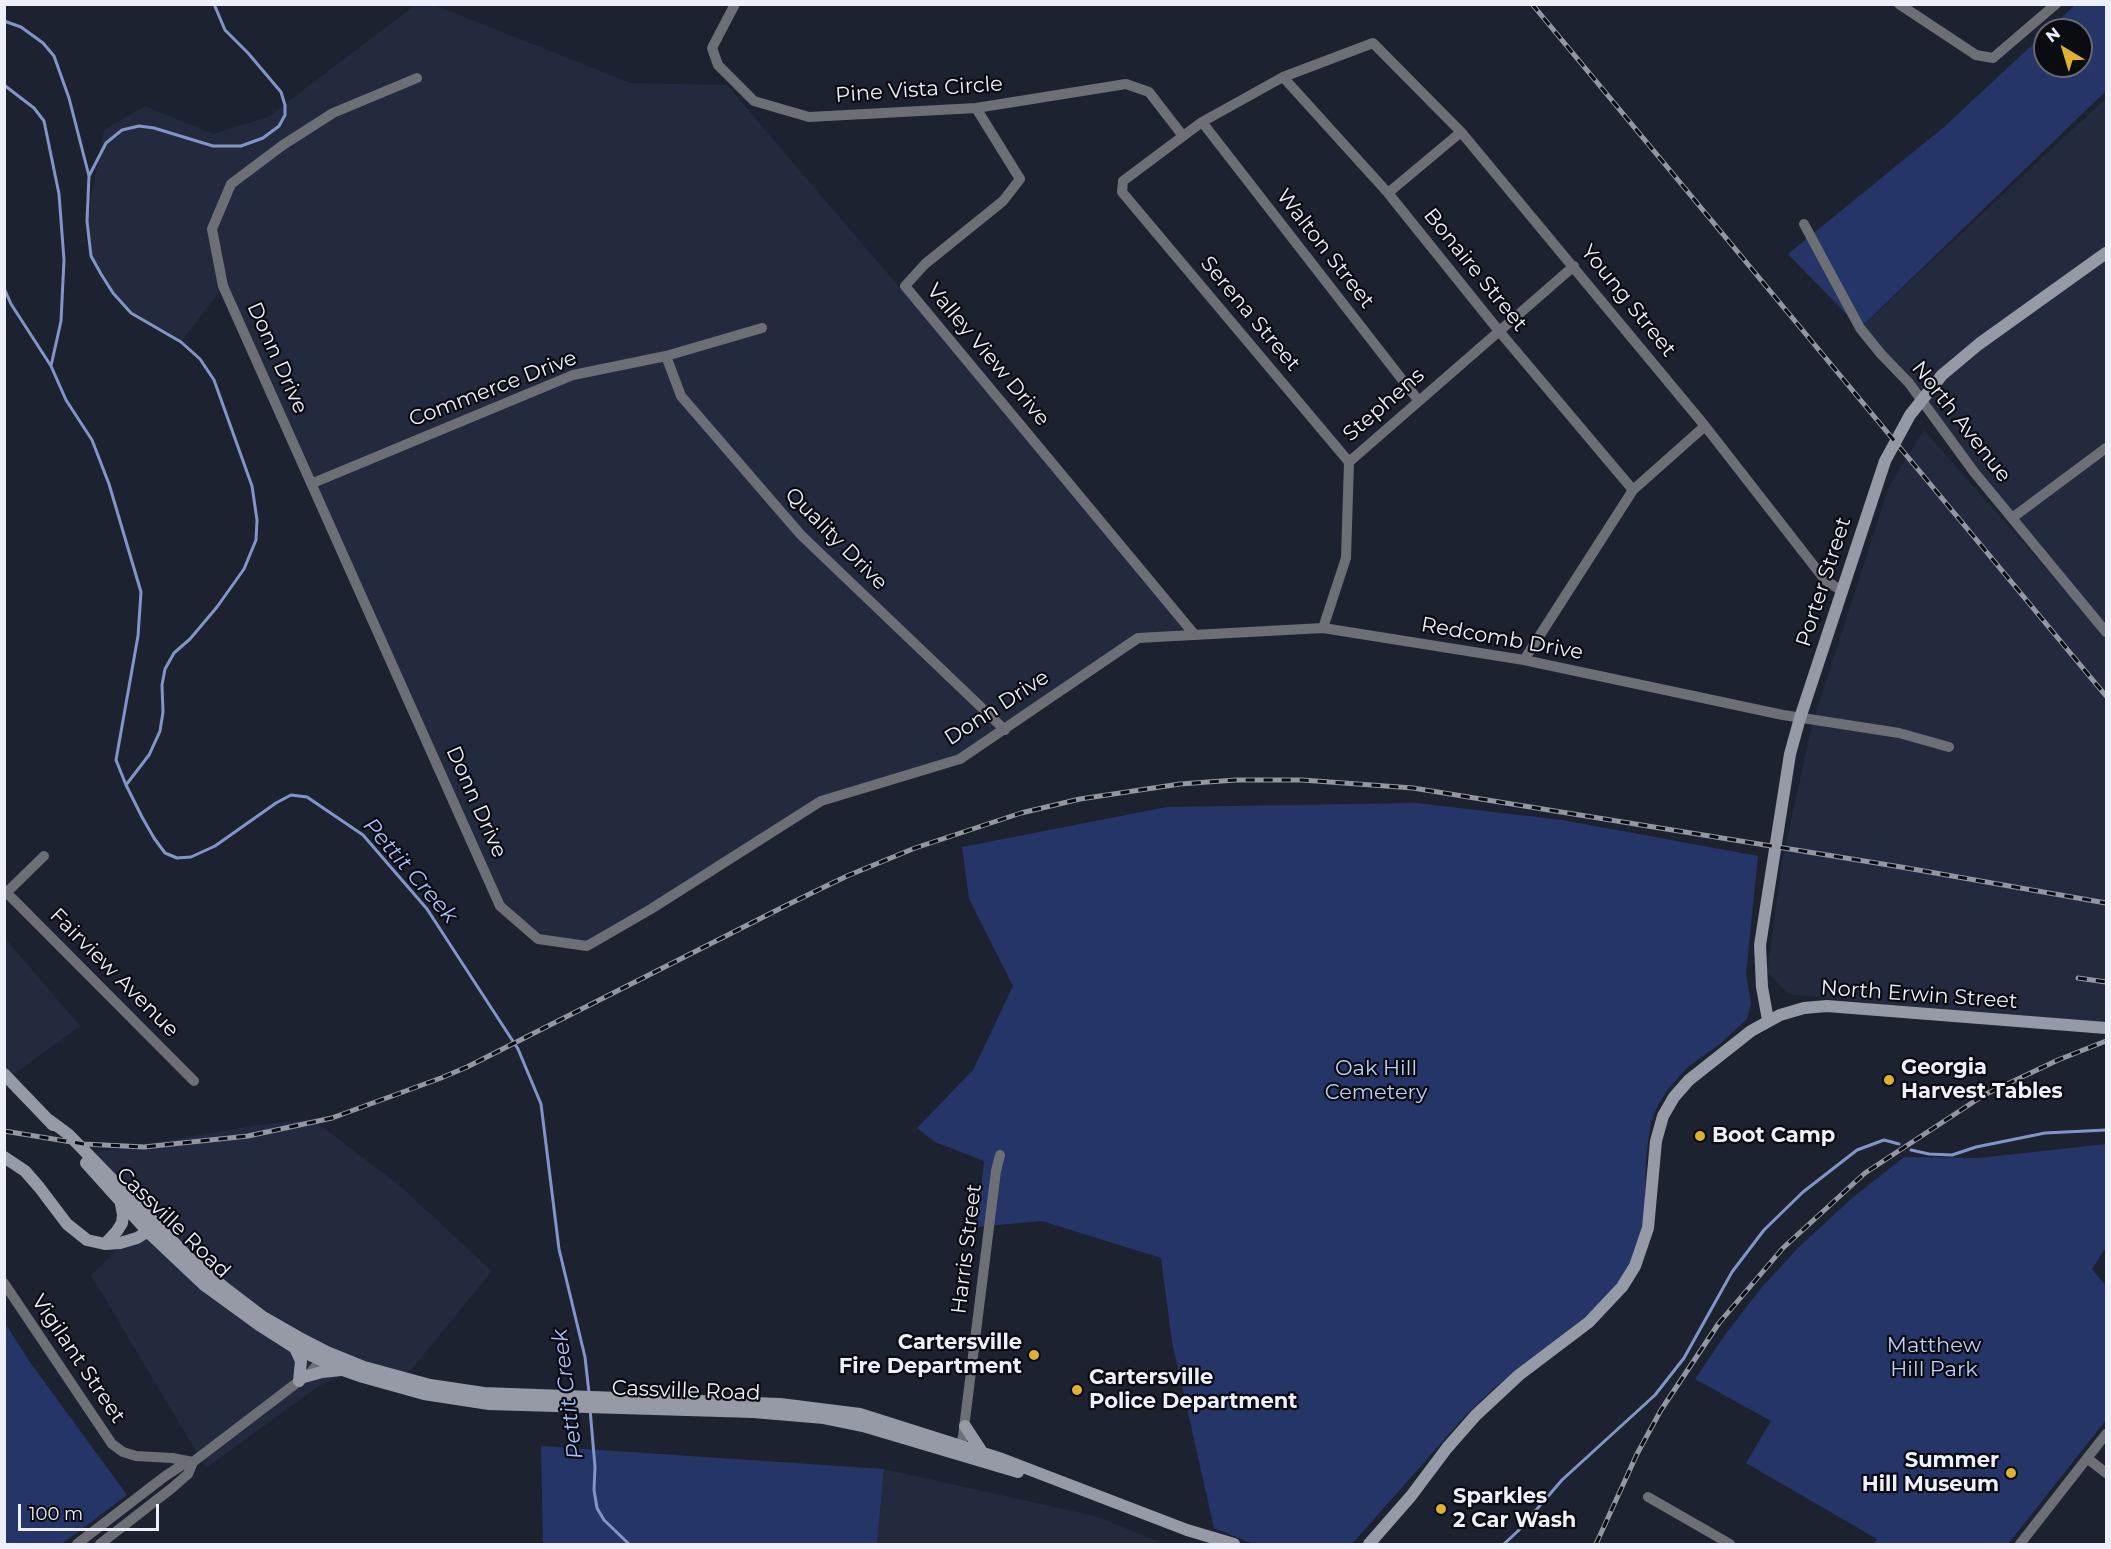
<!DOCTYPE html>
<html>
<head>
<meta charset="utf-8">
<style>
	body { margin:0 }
	#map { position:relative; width:2111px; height:1549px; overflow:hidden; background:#1d2230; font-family:Montserrat,sans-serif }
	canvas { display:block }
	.frame { position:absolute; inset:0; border:6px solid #edf0fa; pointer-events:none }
	.north { position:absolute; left:2033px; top:18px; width:60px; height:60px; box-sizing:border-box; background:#0a0c12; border:2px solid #65676f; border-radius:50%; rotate:322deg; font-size:16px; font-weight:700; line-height:24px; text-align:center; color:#edf0fa }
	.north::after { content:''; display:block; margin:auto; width:21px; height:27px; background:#ddb133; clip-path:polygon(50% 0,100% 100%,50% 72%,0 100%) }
	.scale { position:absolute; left:18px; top:1504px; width:141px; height:27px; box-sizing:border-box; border:3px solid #edf0fa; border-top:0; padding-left:8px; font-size:18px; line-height:21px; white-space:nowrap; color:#edf0fa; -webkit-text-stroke:4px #0a0c12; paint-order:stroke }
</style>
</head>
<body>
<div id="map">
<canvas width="2111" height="1549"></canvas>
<div class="frame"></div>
<div class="north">N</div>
<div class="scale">100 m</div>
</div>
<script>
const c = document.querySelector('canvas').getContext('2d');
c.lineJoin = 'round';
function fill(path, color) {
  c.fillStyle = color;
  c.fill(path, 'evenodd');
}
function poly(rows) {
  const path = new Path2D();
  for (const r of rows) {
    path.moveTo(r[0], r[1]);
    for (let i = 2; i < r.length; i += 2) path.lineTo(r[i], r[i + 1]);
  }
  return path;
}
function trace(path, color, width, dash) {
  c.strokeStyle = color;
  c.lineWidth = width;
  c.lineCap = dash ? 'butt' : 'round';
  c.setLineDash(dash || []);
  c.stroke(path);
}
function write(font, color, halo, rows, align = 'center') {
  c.font = font + ' Montserrat,sans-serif';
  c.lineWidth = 4.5;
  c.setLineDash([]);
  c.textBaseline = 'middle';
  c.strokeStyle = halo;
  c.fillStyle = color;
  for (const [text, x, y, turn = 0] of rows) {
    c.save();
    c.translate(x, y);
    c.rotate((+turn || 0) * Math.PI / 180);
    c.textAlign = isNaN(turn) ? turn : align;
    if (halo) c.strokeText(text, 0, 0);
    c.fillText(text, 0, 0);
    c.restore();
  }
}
const built = poly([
	[415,5,434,5,631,83,727,85,899,287,1187,634,1143,638,960,759,821,801,587,946,538,939,500,906,223,287,181,342,131,313,113,293,91,256,87,221,104,130,145,106,213,134,268,117],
	[2106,98,2106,632,1860,328],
	[1924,430,2106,637,2106,1027,1788,994,1767,972,1782,861,1812,725,1889,486],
	[4,937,80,1026,5,1081,4,1081],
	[312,1119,400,1186,492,1271,412,1369,378,1388,341,1376,319,1386,206,1468,91,1275,152,1216,92,1153,253,1126],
	[884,1469,1095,1516,1164,1544,877,1544]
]);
const green = poly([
	[2075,5,2106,5,2106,91,1860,328,1788,254,1944,127,2045,33,2045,66,2081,66,2081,30,2048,30],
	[1417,803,1562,820,1758,856,1746,974,1751,1003,1747,1019,1720,1044,1688,1067,1668,1089,1658,1105,1651,1122,1646,1157,1645,1212,1641,1237,1631,1262,1621,1279,1594,1310,1517,1369,1491,1391,1466,1415,1352,1544,1253,1544,1214,1528,1172,1342,1161,1258,1042,1221,977,1227,984,1161,935,1142,917,1128,973,1070,1013,986,969,899,962,847,1167,807],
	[2106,1144,2106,1247,2092,1269,2106,1286,2106,1420,2008,1544,1874,1544,1877,1539,1746,1463,1771,1421,1695,1379,1727,1332,1762,1287,1800,1246,1851,1199,1904,1157,1979,1158],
	[5,1323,32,1365,127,1495,62,1544,5,1544],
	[541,1446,884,1469,877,1544,543,1544]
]);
const stream = poly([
	[4,21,21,27,43,43,54,56,69,98,89,176,87,221,91,256,101,274,113,293,131,313,181,342,200,359,214,380,252,486,257,520,256,540,244,569,217,607,190,639,174,653,165,669,162,685,163,712,160,731,149,755,126,785],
	[4,85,34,108,44,121,59,194,64,260,61,321,51,366],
	[89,176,106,143,122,130,139,126,154,128,213,146,241,146,263,138,279,126,285,115,285,105,281,92,248,53,225,30,214,4],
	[4,288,11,304,51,366,66,400,92,440,109,484,141,592,138,636,116,760,126,785,142,817,154,838,165,853,177,858,191,857,215,846,276,803,291,795,307,797,363,835,427,909,518,1049,541,1104,559,1249,585,1357,589,1393],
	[1911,1150,1929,1154,1952,1155,1976,1147,2045,1133,2106,1130],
	[590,1409,595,1467,594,1490,597,1508,604,1520,629,1544],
	[1504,1544,1518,1531,1562,1480,1655,1395,1684,1358,1732,1272,1764,1230,1803,1192,1857,1150,1884,1140,1899,1144]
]);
const street = poly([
	[735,4,712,48,718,65,754,101,809,117,976,108,1126,84,1149,92,1183,136],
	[1899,4,1976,55,1993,58,2056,4],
	[1283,77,1388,193,1499,331,1633,490],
	[417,78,333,113,283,145,231,184,212,229,223,286,500,906,538,939,587,946,651,909,821,801,960,759,1138,638,1323,628,1524,660,1783,715,1899,733,1949,747],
	[976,108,1020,179,1003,201,925,264,905,286,1194,634],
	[1202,122,1418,400],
	[1388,193,1461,132],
	[1804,224,1860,328,1881,354,1909,383,1974,472,2106,632],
	[666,356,681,396,801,535,1005,730],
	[1349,462,1122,192,1123,181,1202,122,1283,77,1373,43,1461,132,1705,426,1825,580,1842,591],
	[313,483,573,375,666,356,762,328],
	[2012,518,2106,448],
	[1323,628,1346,558,1349,462,1574,266],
	[1524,660,1633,490,1705,426],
	[4,890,194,1081],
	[4,895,44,856],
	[4,1283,112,1444,123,1452,136,1456,172,1458,193,1462],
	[959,1452,963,1436,996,1171,1000,1155],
	[2087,1458,2106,1473],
	[1648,1497,1730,1544],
	[77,1544,164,1477,182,1465,193,1462,311,1372,326,1354],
	[100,1544,172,1488,188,1474,193,1462],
	[2020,1544,2106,1434]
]);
const secondary = poly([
	[1768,1020,1762,987,1760,945,1790,754,1800,718,1885,461,1910,415,1942,375,1979,344,2106,253],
	[4,1074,53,1125],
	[49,1120,68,1134,187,1256,225,1288,263,1317,298,1337,327,1352,364,1367,430,1385,484,1393,780,1404,860,1414,1002,1459,1187,1530,1234,1544],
	[4,1157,25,1171,39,1187,67,1224,87,1240,105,1244,120,1243,137,1238,153,1228],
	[86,1163,148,1232,204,1285,259,1325,295,1348,343,1370,363,1377,424,1394,489,1404,753,1412,824,1418,863,1426,1018,1472],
	[105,1244,117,1231,122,1223,123,1215,121,1204],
	[295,1348,301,1361,299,1381],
	[304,1377,322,1372,341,1370],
	[965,1426,982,1452],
	[1369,1544,1411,1496,1447,1448,1476,1415,1519,1375,1589,1322,1622,1287,1635,1266,1648,1228,1656,1141,1663,1116,1674,1097,1689,1080,1751,1031,1780,1015,1804,1008,1827,1006,2106,1028]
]);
const rail = poly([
	[1532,4,2106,696],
	[2078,978,2106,982],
	[4,1131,84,1144,144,1147,248,1136,332,1118,441,1078,467,1067,789,904,847,876,915,848,1021,813,1080,799,1180,784,1236,780,1302,780,1413,788,1901,867,2106,903],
	[1596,1544,1637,1454,1661,1410,1719,1323,1783,1248,1865,1173,1984,1095,2058,1060,2106,1041]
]);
const markers = [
	[1889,1080,6,"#ddb133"],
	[1700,1136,6,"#ddb133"],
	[1034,1355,6,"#ddb133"],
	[1077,1390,6,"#ddb133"],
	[2011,1473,6,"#ddb133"],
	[1441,1509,6,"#ddb133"]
];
const streetNames = [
	["Pine Vista Circle",919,90,-4],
	["Walton Street",1325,249,52],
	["Bonaire Street",1475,270,51],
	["Young Street",1628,301,51],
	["Serena Street",1250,314,50],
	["Valley View Drive",988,355,50],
	["Donn Drive",277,358,66],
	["Commerce Drive",493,389,-21],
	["Stephens",1384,405,-41],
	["North Avenue",1961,422,52],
	["Quality Drive",836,539,45],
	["Porter Street",1824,582,-72],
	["Redcomb Drive",1502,639,10],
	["Donn Drive",997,708,-33],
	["Donn Drive",476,802,66],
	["Fairview Avenue",114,973,45],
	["North Erwin Street",1919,995,4],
	["Cassville Road",173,1223,44],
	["Harris Street",967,1249,-83],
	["Vigilant Street",78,1359,56],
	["Cassville Road",686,1391,2]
];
const poiNames = [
	["Georgia",1901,1068],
	["Harvest Tables",1901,1092],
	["Boot Camp",1712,1136],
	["Cartersville",1022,1343,"right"],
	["Fire Department",1022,1367,"right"],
	["Cartersville",1089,1378],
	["Police Department",1089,1402],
	["Summer",1999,1461,"right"],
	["Hill Museum",1999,1485,"right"],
	["Sparkles",1453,1497],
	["2 Car Wash",1453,1521]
];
const parkNames = [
	["Oak Hill",1376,1069],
	["Cemetery",1376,1093],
	["Matthew",1934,1346],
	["Hill Park",1934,1370]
];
const waterNames = [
	["Pettit Creek",410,871,49],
	["Pettit Creek",568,1394,-97]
];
fill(built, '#232a3e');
fill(green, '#253567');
trace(stream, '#8394c8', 3);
trace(street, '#6c6f76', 10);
trace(secondary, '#969aa7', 12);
trace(rail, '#9397a3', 5);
trace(rail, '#0a0c12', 3, [9]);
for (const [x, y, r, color] of markers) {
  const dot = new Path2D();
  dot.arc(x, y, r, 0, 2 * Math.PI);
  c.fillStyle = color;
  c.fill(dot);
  trace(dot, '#0a0c12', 2);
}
write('21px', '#edf0fa', '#0a0c12', streetNames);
write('bold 21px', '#edf0fa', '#0a0c12', poiNames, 'left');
write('21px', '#c0cff6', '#0a0c12', parkNames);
write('italic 22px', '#a9bff8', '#0a0c12', waterNames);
</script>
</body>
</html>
